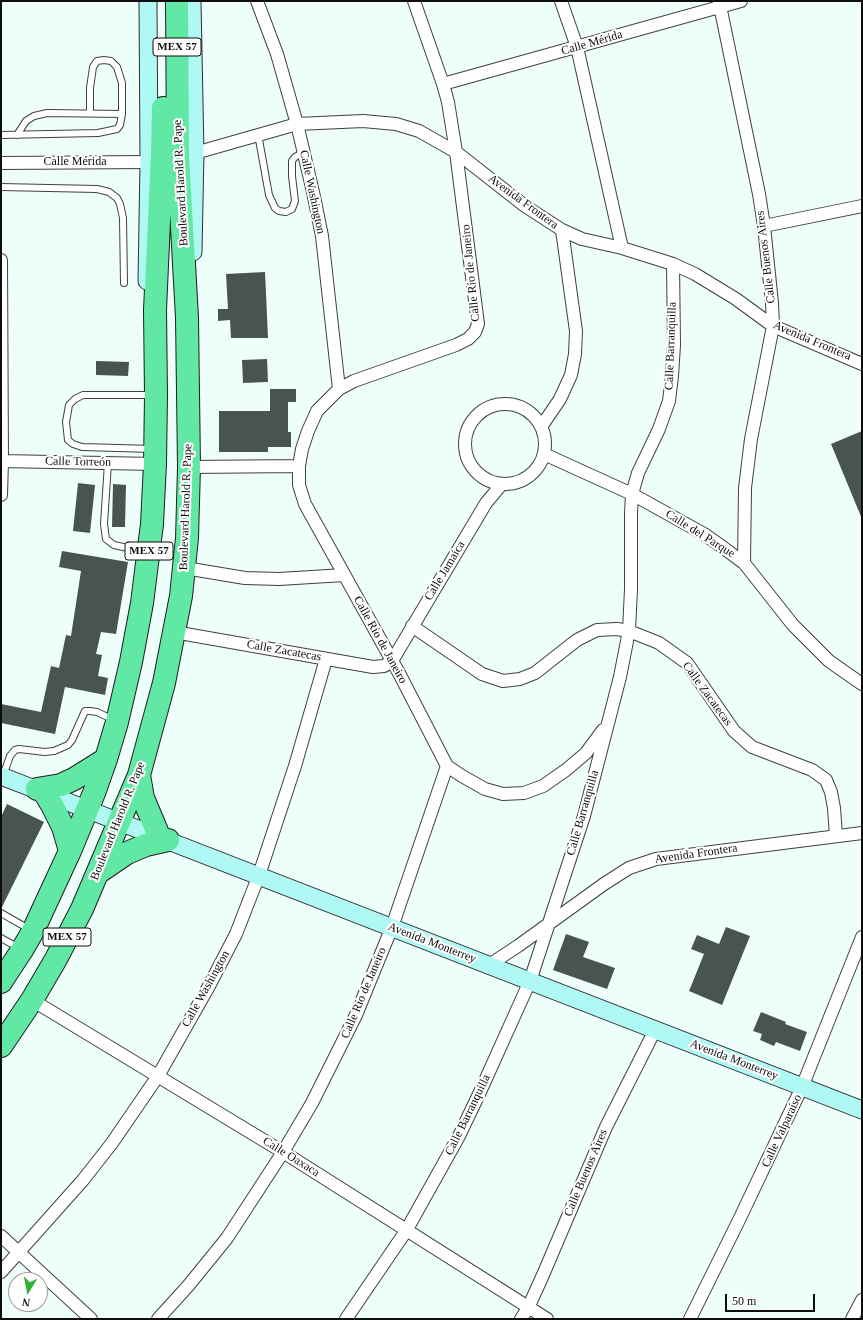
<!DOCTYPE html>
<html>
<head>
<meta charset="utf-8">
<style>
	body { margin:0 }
	#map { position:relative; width:863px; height:1320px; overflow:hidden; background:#eefefb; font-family:"Times New Roman",serif }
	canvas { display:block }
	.frame { position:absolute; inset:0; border:2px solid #0d0d0d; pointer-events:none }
	.north { position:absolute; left:8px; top:1272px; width:40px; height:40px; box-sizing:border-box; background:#fff; border:1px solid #9e9e9e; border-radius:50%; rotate:190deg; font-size:11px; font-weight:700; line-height:16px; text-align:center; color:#0d0d0d }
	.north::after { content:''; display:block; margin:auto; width:14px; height:18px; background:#32b131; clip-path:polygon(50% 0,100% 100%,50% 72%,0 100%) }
	.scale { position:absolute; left:725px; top:1294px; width:90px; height:18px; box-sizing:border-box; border:2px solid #0d0d0d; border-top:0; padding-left:5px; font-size:12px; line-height:14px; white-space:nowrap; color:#0d0d0d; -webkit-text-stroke:3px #fff; paint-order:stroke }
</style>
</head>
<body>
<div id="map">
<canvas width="863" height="1320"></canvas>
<div class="frame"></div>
<div class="north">N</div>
<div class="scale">50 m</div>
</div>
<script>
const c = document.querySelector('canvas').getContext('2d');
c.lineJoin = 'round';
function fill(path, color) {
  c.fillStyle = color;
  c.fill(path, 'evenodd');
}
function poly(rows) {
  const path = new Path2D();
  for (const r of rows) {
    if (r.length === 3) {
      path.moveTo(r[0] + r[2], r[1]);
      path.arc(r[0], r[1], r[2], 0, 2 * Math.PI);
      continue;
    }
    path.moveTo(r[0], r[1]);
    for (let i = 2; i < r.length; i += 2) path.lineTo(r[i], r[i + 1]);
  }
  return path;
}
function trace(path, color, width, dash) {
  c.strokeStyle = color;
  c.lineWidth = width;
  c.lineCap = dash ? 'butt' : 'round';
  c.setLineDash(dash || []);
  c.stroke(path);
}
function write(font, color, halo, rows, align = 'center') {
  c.font = font + ' "Times New Roman",serif';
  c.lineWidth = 4;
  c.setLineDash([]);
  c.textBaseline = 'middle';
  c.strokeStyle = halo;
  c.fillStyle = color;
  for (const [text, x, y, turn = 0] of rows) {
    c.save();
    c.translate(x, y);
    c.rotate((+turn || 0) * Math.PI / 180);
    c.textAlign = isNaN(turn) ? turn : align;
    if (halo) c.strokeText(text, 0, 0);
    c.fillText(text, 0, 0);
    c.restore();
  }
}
const building = poly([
	[265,272,268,338,231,338,230,320,218,321,218,309,228,309,226,274],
	[267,359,268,382,243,383,242,360],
	[96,361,129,362,128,376,96,375],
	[270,389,296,389,296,402,288,402,288,432,291,432,291,447,268,447,268,452,219,452,219,411,270,411],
	[862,431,862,519,831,444],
	[78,483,95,485,90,533,73,531],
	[113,484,126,485,125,527,112,527],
	[62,551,128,562,116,634,101,632,96,654,102,655,98,676,108,678,105,695,65,687,55,734,1,723,1,704,41,712,51,666,59,668,66,635,71,636,81,571,59,567],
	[7,804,44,822,1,909,1,817],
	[726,927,750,936,722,1005,689,991,704,954,691,949,697,935,719,944],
	[566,934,589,942,583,957,615,968,607,989,553,970],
	[761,1012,786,1022,785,1024,807,1032,800,1051,776,1042,774,1046,760,1040,762,1034,753,1031]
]);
const lane = poly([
	[258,134,269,195,275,208,279,211,286,212,292,209,295,201,292,176,292,161,295,157,304,152],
	[1,135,98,133,117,129,120,125,122,114,122,83,117,67,111,61,104,60,97,61,93,67,90,88,90,113],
	[17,135,26,121,34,116,47,113,122,114],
	[1,187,97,189,109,192,117,198,120,204,123,218,124,283],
	[153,449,82,447,73,444,68,440,66,422,69,405,75,399,83,395,153,395],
	[108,463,104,524,106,539,114,545,146,552],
	[3,776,10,756,15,750,19,749,45,752,54,751,68,745,72,740,85,711,90,711,97,712,114,720],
	[1,913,29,929],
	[1,938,19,948]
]);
const street = poly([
	[257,1,277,54,297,124,313,192,322,236,339,389],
	[561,1,577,47,622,248],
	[719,1,759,194,764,226,772,303,773,326,751,439,745,488,744,563],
	[443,84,741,1],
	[195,153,297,124,363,121,396,124,419,131,456,152,525,206,562,230,582,239,622,248,673,264,695,274,736,299,773,326,862,364],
	[1,163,149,162],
	[764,226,862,206],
	[1,260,2,461,1,495],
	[505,444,40],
	[541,427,560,399,571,375,575,354,576,331,562,230],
	[544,454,632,494,704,534,721,546,744,563,793,625,829,661,862,684],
	[1,461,155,464],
	[189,467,299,466],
	[185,568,245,578,279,579,344,575],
	[412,626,482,674,503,681,520,679,535,673,577,640,597,630,617,629,629,631,659,643,687,663,734,731,752,747,812,770,826,780,831,792,834,808,836,836],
	[174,632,373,667,384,666,392,661,486,503,502,484],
	[447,766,462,776,485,789,503,794,524,793,543,786,566,770,586,753,603,730],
	[489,965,518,946,604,884,629,868,656,859,862,833],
	[32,1000,283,1152,547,1319],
	[1,1236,91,1319],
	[1,1272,83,1180,112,1143,158,1076,209,986,236,934,259,875,295,766,326,659],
	[158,1319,188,1286,227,1238,283,1152,312,1103,356,1015,392,927,447,766,400,675,305,504,299,485,299,466,302,449,308,431,317,411,339,389,354,381,456,345,468,339,475,332,478,324,456,152,448,102,443,84,414,1],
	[346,1319,406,1231,459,1136,480,1092,530,981,584,816,620,677,629,631,631,589,631,514,632,494,638,473,659,429,669,401,672,376,674,345,673,264],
	[521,1319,528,1308,543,1275,606,1127,655,1030],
	[690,1319,740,1218,802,1087,862,937],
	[852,1319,862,1300]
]);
const secondary = poly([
	[192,1,195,153,193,252],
	[147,281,149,162,148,1],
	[1,776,862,1110]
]);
const highway = poly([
	[139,775,143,798,159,836],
	[37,789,61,785,74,779,106,759],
	[44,792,52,805,63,827,70,851],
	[99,872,127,853,146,845,168,840],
	[1,982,22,950,33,931,70,851,94,793,106,759,117,722,131,662,142,603,152,524,155,464,156,395,155,310,162,154,163,108],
	[1,1046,32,1000,56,959,82,909,139,775,164,683,181,596,187,538,189,467,187,318,178,155,177,1]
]);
const shields = [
	[177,47,48],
	[149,551,48],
	[67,937,48]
];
const shieldNames = [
	["MEX 57",177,47],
	["MEX 57",149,551],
	["MEX 57",67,937]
];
const streetNames = [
	["Calle Mérida",592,43,-16],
	["Calle Mérida",75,162],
	["Boulevard Harold R. Pape",181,183,-93],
	["Calle Washington",312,192,78],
	["Avenida Frontera",523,202,36],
	["Calle Buenos Aires",766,257,-97],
	["Calle Río de Janeiro",471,273,-96],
	["Avenida Frontera",812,341,23],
	["Calle Barranquilla",671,346,-88],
	["Calle Torreón",78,462,1],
	["Boulevard Harold R. Pape",186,507,-88],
	["Calle del Parque",700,534,32],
	["Calle Jamaica",445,571,-59],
	["Calle Río de Janeiro",380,640,61],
	["Calle Zacatecas",284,651,10],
	["Calle Zacatecas",707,694,54],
	["Calle Barranquilla",583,813,-74],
	["Boulevard Harold R. Pape",118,821,-68],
	["Avenida Frontera",696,854,-8],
	["Avenida Monterrey",432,943,21],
	["Calle Washington",206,989,-61],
	["Calle Río de Janeiro",364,993,-67],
	["Avenida Monterrey",734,1060,21],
	["Calle Barranquilla",468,1115,-64],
	["Calle Valparaíso",782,1131,-65],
	["Calle Oaxaca",291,1157,32],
	["Calle Buenos Aires",586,1173,-67]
];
fill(building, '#4a544f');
trace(lane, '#404040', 8);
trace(street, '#404040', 14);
trace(secondary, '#2f2f2f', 19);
trace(highway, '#1e1e1e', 24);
trace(lane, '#fff', 6);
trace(street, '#fff', 12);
trace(secondary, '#aff8f3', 17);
trace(highway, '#62e8a5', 22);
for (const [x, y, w] of shields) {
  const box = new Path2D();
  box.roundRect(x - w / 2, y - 9, w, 18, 3);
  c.fillStyle = '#fff';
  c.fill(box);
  trace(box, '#0d0d0d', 1);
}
write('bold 11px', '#0d0d0d', null, shieldNames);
write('12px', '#0d0d0d', '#fff', streetNames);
</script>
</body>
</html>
